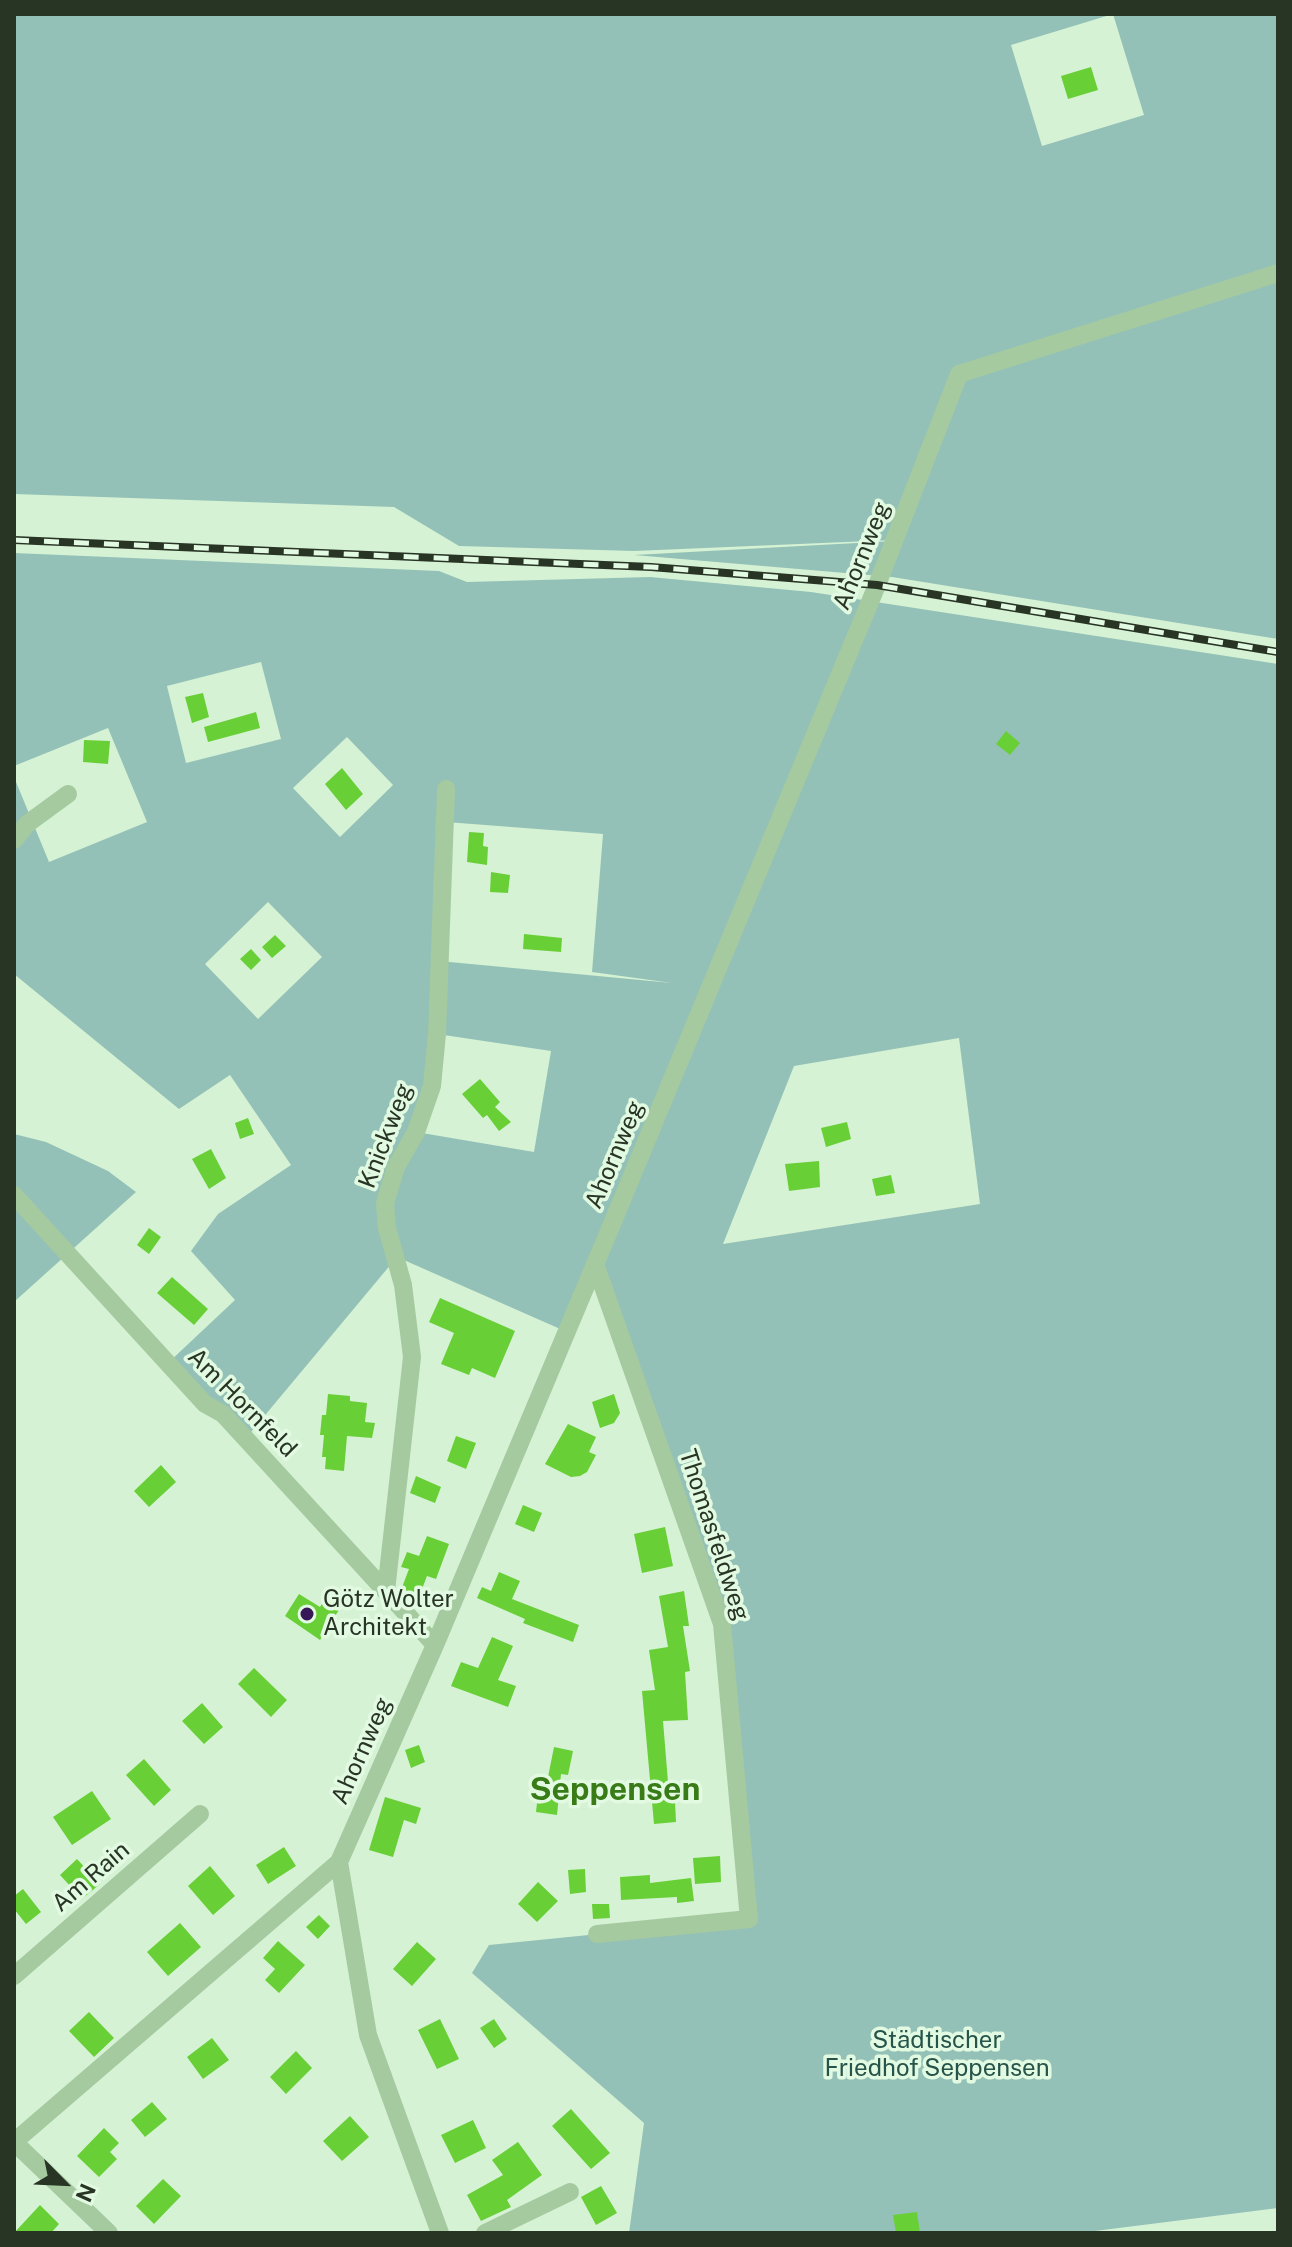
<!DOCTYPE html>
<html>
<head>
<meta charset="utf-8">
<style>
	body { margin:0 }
	#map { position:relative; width:1292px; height:2247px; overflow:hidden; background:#d6f2d4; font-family:"Public Sans",sans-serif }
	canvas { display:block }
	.frame { position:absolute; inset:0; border:16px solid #283424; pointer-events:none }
	.north { position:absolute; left:24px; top:2143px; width:80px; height:80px; -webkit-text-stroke:6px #e1fae1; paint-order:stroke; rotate:114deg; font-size:22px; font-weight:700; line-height:32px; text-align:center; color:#283424 }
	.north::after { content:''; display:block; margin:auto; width:28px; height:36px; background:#283424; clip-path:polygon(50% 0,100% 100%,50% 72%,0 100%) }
</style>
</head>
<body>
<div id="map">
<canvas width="1292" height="2247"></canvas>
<div class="frame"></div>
<div class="north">N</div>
</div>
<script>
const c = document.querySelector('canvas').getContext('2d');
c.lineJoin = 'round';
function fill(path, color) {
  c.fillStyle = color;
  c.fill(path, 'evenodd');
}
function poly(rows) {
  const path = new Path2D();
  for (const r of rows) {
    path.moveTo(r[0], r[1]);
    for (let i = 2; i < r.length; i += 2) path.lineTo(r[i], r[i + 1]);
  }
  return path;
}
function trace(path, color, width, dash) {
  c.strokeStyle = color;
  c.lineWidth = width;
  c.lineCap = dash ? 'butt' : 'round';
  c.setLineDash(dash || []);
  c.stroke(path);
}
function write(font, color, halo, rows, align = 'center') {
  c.font = font + ' "Public Sans",sans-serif';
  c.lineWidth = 7;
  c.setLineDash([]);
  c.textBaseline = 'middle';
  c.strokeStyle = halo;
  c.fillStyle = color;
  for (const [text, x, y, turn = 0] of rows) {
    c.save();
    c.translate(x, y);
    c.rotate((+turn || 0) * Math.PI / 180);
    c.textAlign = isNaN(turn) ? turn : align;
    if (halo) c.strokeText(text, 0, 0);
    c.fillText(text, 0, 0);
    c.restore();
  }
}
const green = poly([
	[14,14,1278,14,1278,269,957,371,893,540,634,551,459,546,394,507,14,494],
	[1113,14,1144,115,1042,146,1011,45],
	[1278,272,1278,639,892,577,634,555,894,541,959,374],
	[14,553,439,571,467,582,650,577,811,592,1278,664,1278,2208,1079,2233,629,2233,644,2123,472,1973,489,1945,748,1919,722,1624,595,1266,567,1332,397,1257,246,1438,168,1363,235,1300,191,1251,218,1214,291,1165,230,1075,179,1109,14,974,14,777,49,862,147,822,108,728,14,766],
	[261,662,281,739,186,763,167,686],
	[347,737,393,785,340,837,293,788],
	[446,822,603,834,592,972,672,983,439,961],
	[268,902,322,957,258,1019,205,964],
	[437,1034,551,1051,534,1152,416,1132],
	[959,1038,980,1204,723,1244,794,1066],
	[14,1134,46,1142,108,1171,136,1192,14,1302]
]);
const building = poly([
	[1091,67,1098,90,1068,99,1061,76],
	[203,693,209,717,192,723,185,697],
	[256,712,260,728,208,742,204,727],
	[1006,731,1020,743,1010,755,996,744],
	[84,740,110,741,108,764,83,762],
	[342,768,363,794,346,810,325,784],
	[469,832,484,833,483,846,488,847,487,865,467,862],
	[491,872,510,875,508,893,490,892],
	[524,934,562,938,561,952,523,949],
	[275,935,286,946,272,958,262,947],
	[251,949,261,960,251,970,240,959],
	[480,1079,500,1102,495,1107,511,1122,499,1131,487,1115,483,1118,462,1094],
	[248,1118,254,1134,240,1139,235,1123],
	[847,1122,851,1139,826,1147,821,1128],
	[211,1149,226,1178,209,1189,192,1159],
	[819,1161,820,1187,789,1191,785,1164],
	[891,1175,895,1193,876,1196,872,1179],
	[149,1228,161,1237,149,1254,137,1245],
	[172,1277,208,1309,194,1325,157,1293],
	[440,1298,515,1331,495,1378,472,1368,469,1375,441,1364,454,1333,429,1322],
	[328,1394,350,1396,350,1401,367,1403,365,1422,375,1423,372,1438,347,1436,344,1471,325,1469,326,1457,322,1457,324,1435,320,1435,322,1415,326,1415],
	[614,1394,620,1413,614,1423,600,1428,592,1402],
	[568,1424,596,1437,589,1452,596,1455,587,1472,580,1476,571,1477,545,1464],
	[456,1436,476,1443,466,1469,447,1461],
	[161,1465,176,1482,149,1507,134,1491],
	[416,1476,441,1487,435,1503,410,1493],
	[523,1505,542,1513,534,1532,515,1524],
	[665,1527,673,1566,642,1573,634,1534],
	[427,1536,449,1544,436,1579,427,1576,417,1602,409,1599,401,1590,409,1569,401,1567,407,1552,419,1556],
	[499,1572,520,1581,512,1599,579,1625,573,1642,523,1623,525,1619,477,1598,482,1587,491,1591],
	[684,1591,689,1626,683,1626,690,1671,685,1672,688,1720,663,1721,668,1782,674,1781,676,1822,654,1824,642,1691,655,1690,649,1650,668,1647,659,1596],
	[329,1593,344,1602,320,1640,285,1616,299,1594,320,1607],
	[492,1637,513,1646,498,1680,516,1686,508,1707,451,1686,461,1662,478,1668],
	[254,1668,287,1700,271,1717,238,1684],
	[202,1703,223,1727,204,1744,182,1721],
	[419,1745,425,1762,411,1768,405,1750],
	[554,1747,573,1751,568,1775,561,1774,557,1815,536,1812,539,1786,546,1787],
	[144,1759,171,1790,154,1806,126,1775],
	[92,1791,111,1819,72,1845,53,1817],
	[385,1797,421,1808,416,1824,404,1820,393,1857,369,1850],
	[284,1847,296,1866,268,1884,256,1865],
	[720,1856,721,1882,695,1884,693,1858],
	[77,1859,100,1884,82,1899,60,1875],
	[210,1866,235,1896,213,1915,188,1886],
	[585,1869,586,1892,570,1894,568,1870],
	[650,1875,650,1883,691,1878,694,1901,677,1903,677,1897,621,1900,620,1877],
	[538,1882,558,1901,537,1922,518,1904],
	[23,1889,41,1912,26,1924,14,1909,14,1896],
	[592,1904,609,1904,610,1918,593,1919],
	[319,1915,330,1926,318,1939,306,1927],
	[180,1923,201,1947,168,1976,147,1952],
	[278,1941,305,1965,279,1993,265,1980,275,1969,263,1958],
	[417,1942,436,1959,412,1986,393,1969],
	[89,2012,114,2038,94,2057,69,2031],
	[440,2019,459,2059,437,2069,418,2030],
	[494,2019,507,2039,494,2048,480,2028],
	[212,2038,229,2060,203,2079,187,2057],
	[296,2051,312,2068,286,2094,270,2077],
	[152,2102,167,2119,145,2137,131,2120],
	[571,2109,610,2153,591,2169,552,2126],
	[350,2116,369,2137,342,2161,323,2141],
	[473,2120,486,2148,455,2163,441,2135],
	[104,2128,119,2143,110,2152,117,2159,99,2177,77,2156],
	[518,2142,542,2175,507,2200,511,2207,481,2221,467,2195,503,2175,492,2160],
	[163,2179,181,2196,154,2224,136,2206],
	[601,2186,617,2213,596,2225,581,2197],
	[40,2205,59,2224,51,2233,14,2233],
	[917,2212,920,2233,896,2233,893,2215]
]);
const street = poly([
	[14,840,27,824,68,794],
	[14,1195,205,1404,223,1414,435,1645],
	[595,1264,722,1624,749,1919,597,1934],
	[386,1591,412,1357,403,1285,387,1228,385,1203,396,1167,416,1132,432,1086,437,1034,446,789],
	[339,1862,368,2035,440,2233],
	[14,1976,200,1814],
	[14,2142,339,1862,435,1645,612,1224,877,585,959,374,1278,273],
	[14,2142,109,2233],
	[485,2233,570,2192]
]);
const rail = poly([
	[14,540,651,567,877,585,1278,652]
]);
const markers = [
	[307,1614,8,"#371757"]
];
const streetNames = [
	["Ahornweg",862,556,-68],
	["Knickweg",386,1136,-69],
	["Ahornweg",615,1155,-67],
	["Am Hornfeld",242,1403,45],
	["Thomasfeldweg",714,1535,72],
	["Ahornweg",362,1751,-66],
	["Am Rain",91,1877,-41]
];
const poiNames = [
	["Götz Wolter",323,1600],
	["Architekt",323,1628]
];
const parkNames = [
	["Städtischer",937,2041],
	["Friedhof Seppensen",937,2069]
];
const districtNames = [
	["Seppensen",615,1790]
];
fill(green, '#94c1b7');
fill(building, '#68cf36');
trace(street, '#a5caa0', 18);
trace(rail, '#283424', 8);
trace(rail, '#e1fae1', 5, [15]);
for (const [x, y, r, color] of markers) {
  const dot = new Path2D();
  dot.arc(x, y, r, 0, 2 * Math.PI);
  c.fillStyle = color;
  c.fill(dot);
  trace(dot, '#e1fae1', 3);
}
write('24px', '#283424', '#e1fae1', streetNames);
write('24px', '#283424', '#e1fae1', poiNames, 'left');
write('24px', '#26534a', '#e1fae1', parkNames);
write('bold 32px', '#397c17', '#e1fae1', districtNames);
</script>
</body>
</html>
